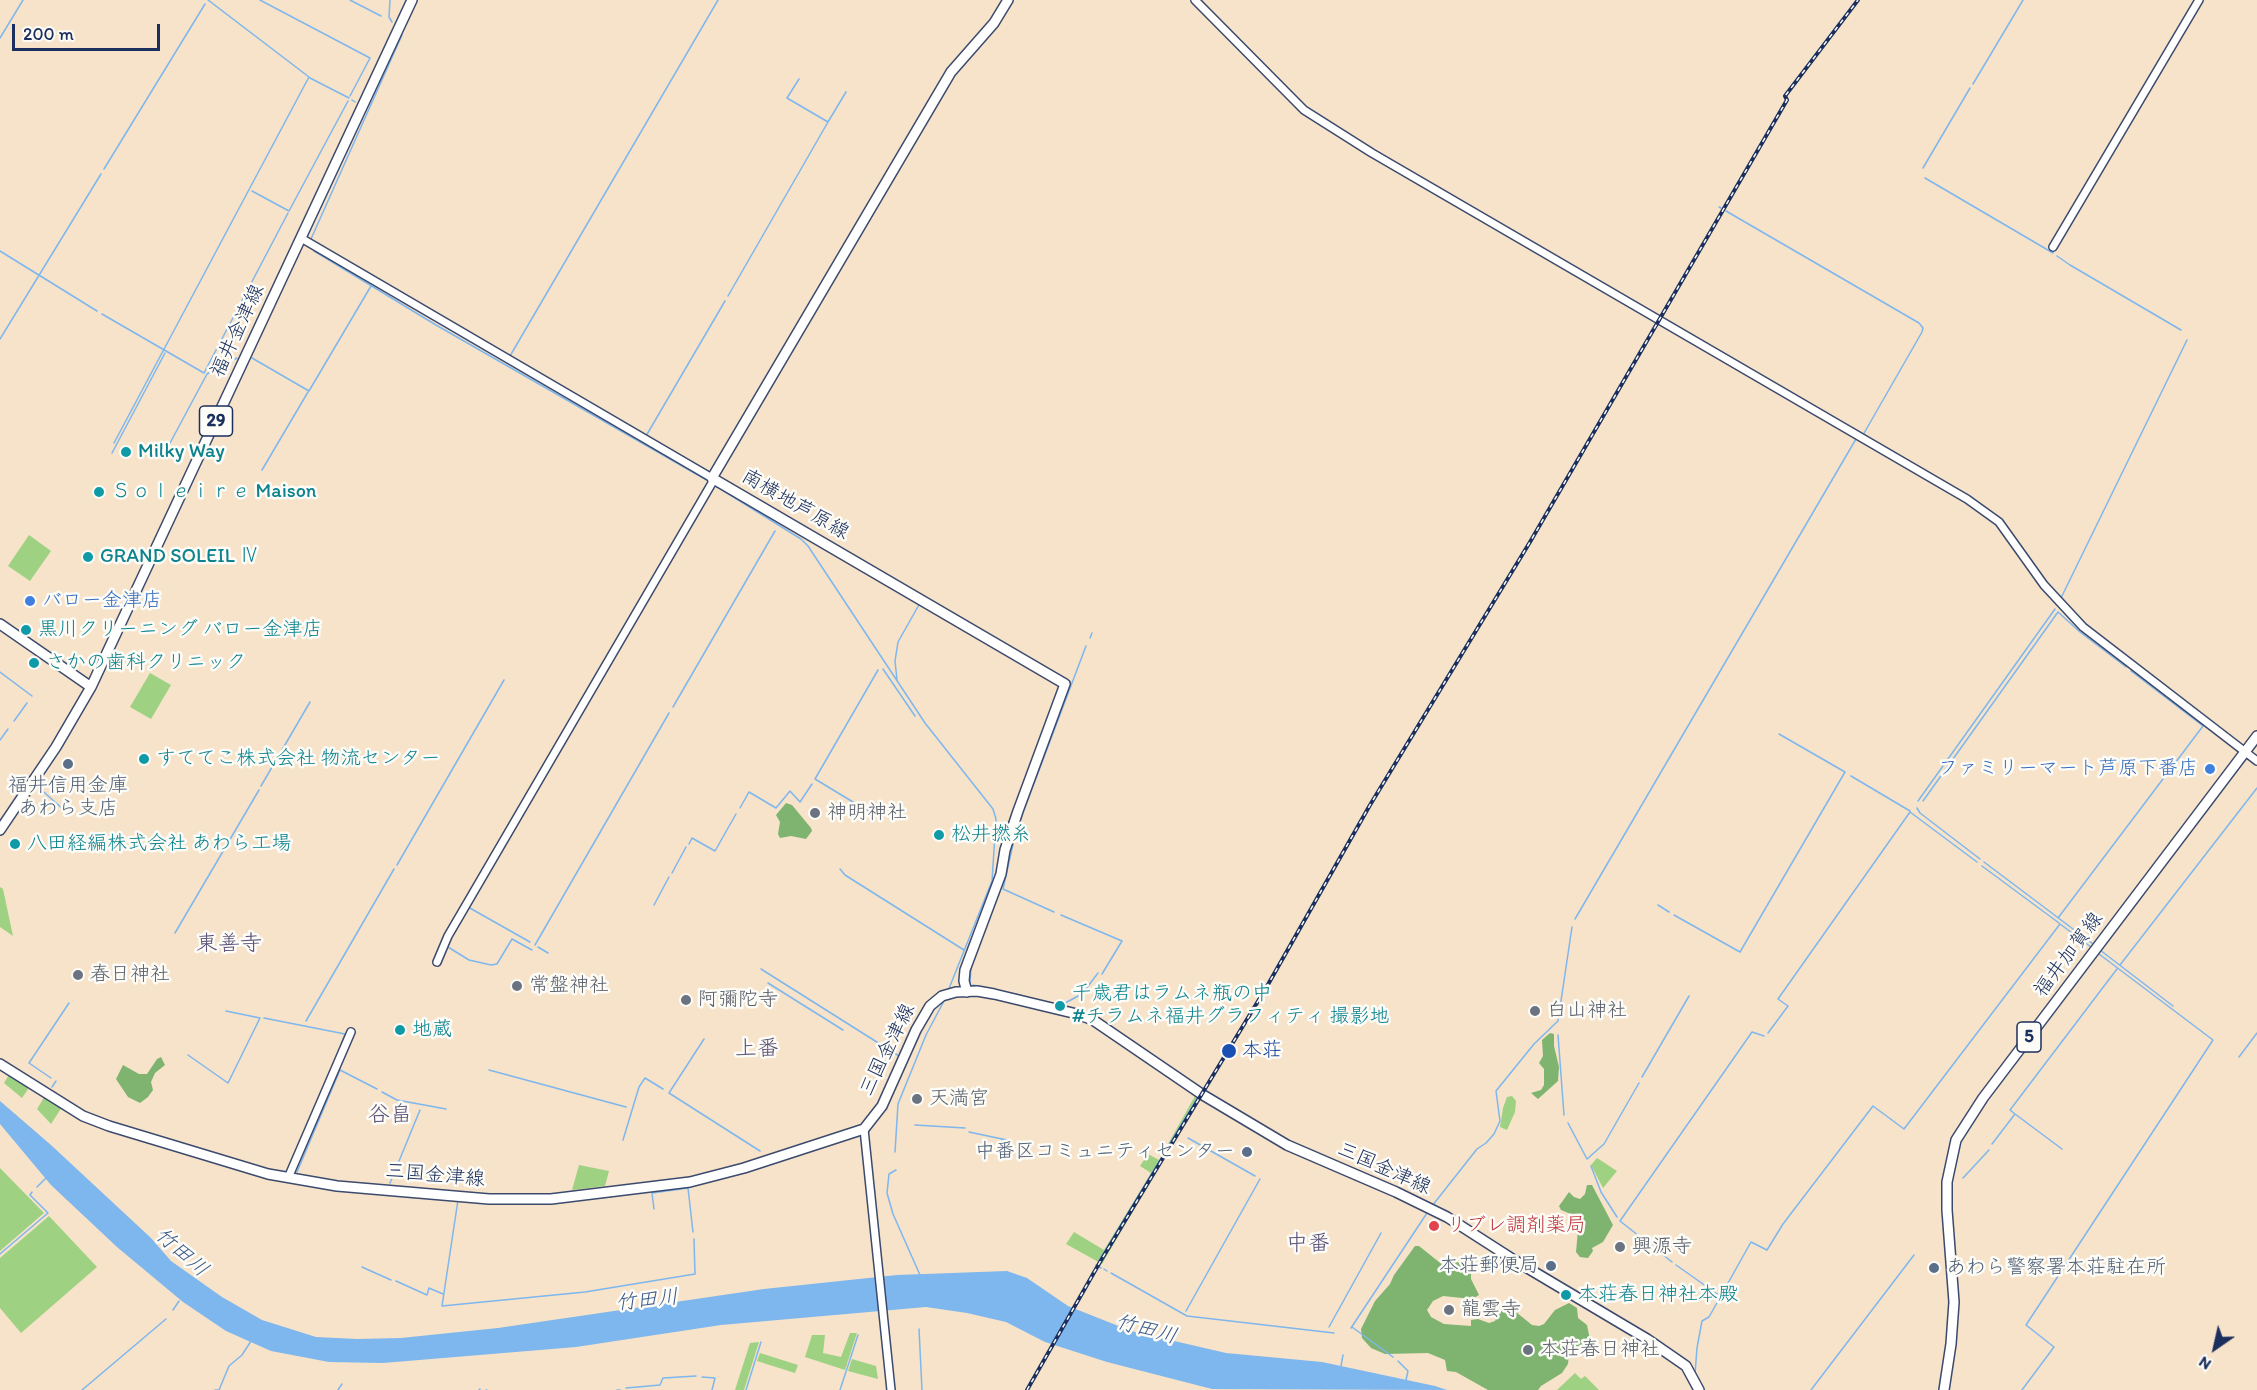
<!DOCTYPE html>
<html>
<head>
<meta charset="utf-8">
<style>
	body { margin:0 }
	#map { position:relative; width:2257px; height:1390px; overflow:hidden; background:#f6e3c9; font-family:Itim,sans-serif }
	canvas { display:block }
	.north { position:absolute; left:2185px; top:1318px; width:60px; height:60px; -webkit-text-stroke:4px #fdfcf7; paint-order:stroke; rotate:214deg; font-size:16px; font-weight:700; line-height:24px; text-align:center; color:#1b2f5e }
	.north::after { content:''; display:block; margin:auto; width:21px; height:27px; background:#1b2f5e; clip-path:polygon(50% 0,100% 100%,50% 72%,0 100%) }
	.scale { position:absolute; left:12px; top:24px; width:148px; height:27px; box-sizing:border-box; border:3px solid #1b2f5e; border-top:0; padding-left:8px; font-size:18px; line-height:21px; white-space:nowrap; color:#1b2f5e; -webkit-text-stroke:4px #fdfcf7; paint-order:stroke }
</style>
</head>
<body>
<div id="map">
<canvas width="2257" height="1390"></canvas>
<div class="north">N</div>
<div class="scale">200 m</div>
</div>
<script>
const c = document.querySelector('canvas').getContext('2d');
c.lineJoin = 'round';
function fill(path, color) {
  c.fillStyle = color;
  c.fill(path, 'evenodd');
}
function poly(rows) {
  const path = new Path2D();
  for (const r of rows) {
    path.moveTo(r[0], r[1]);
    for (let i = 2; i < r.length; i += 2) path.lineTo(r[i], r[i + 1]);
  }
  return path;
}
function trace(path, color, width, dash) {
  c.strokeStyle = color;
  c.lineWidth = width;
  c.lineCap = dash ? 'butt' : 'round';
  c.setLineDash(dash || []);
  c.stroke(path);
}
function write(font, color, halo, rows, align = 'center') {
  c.font = font + ' Itim,"Klee One",sans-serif';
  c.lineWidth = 5;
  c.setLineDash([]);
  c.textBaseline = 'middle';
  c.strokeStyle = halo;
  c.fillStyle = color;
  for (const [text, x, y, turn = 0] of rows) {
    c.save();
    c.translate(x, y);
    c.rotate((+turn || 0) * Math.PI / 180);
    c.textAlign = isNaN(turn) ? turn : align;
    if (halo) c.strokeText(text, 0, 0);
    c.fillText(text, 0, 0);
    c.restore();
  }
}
const green = poly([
	[29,535,51,551,30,581,8,566],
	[150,673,171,685,151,719,130,707],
	[0,887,3,889,13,936,0,927],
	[10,1073,30,1086,22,1098,4,1083],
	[45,1096,62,1107,51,1124,37,1109],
	[1195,1096,1199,1099,1102,1264,1066,1244,1074,1232,1104,1250,1151,1173,1140,1166,1148,1154,1159,1160],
	[1512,1096,1516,1101,1515,1112,1507,1130,1500,1127,1503,1108,1507,1097],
	[1597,1158,1617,1171,1603,1188,1591,1165],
	[579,1165,609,1171,605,1186,572,1190],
	[0,1168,44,1213,0,1251],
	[49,1216,97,1267,21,1333,0,1308,0,1258],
	[850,1333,857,1333,845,1370,805,1357,812,1335,825,1335,823,1353,841,1357],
	[759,1342,744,1390,735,1390,750,1343],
	[760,1353,798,1365,795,1373,757,1361],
	[852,1359,876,1366,878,1379,848,1371],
	[1575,1373,1581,1379,1585,1376,1599,1390,1557,1390]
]);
const forest = poly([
	[786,803,792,805,811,828,812,831,806,839,791,836,780,838,778,834,780,822,776,815],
	[1550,1033,1554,1034,1554,1046,1559,1067,1558,1081,1538,1099,1531,1093,1541,1090,1544,1085,1544,1069,1539,1063,1543,1056,1542,1040],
	[161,1057,165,1065,155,1073,151,1082,153,1090,148,1097,140,1103,128,1097,116,1079,123,1065,139,1074,147,1074,157,1059],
	[1587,1185,1592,1185,1613,1225,1603,1242,1592,1248,1593,1251,1588,1258,1580,1257,1576,1252,1578,1230,1573,1215,1561,1210,1559,1206,1569,1192,1574,1197,1580,1199,1585,1194],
	[1415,1246,1419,1246,1444,1266,1450,1264,1451,1260,1460,1263,1465,1269,1471,1269,1471,1279,1479,1295,1472,1299,1443,1296,1433,1301,1427,1310,1431,1317,1444,1324,1471,1326,1471,1320,1478,1319,1489,1323,1495,1321,1499,1312,1506,1309,1516,1312,1532,1325,1539,1326,1544,1324,1555,1310,1569,1303,1577,1308,1578,1318,1587,1325,1590,1340,1586,1347,1582,1350,1573,1350,1569,1354,1568,1364,1562,1373,1541,1386,1538,1390,1488,1390,1456,1372,1447,1371,1445,1360,1428,1353,1385,1354,1371,1348,1362,1338,1361,1329,1375,1301,1390,1284,1394,1275]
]);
const water = poly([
	[0,1101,51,1145,151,1238,171,1261,222,1297,262,1320,316,1337,357,1339,401,1338,498,1328,764,1289,897,1275,1007,1271,1027,1278,1068,1306,1131,1331,1226,1353,1322,1362,1435,1386,1447,1390,1212,1389,1107,1362,1045,1342,1006,1322,967,1313,926,1307,721,1325,576,1347,383,1363,329,1362,271,1351,226,1331,183,1302,117,1247,51,1185,0,1124]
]);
const stream = poly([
	[260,0,370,58,350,96],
	[350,0,381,16],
	[390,0,389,17,392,22],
	[0,38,23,0],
	[310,78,349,98],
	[799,79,787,98,828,122,846,92],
	[1973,84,2023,0],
	[352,100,355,102],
	[1923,168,1970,88],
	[104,169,205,4],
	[1925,178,2053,253],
	[252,191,289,211,348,101],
	[1719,207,1721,208],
	[1726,211,1919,323,1923,328,1922,332,1863,435],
	[311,239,402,35],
	[0,251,97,311],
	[314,251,436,325,710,482],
	[2057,256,2070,265,2181,330],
	[728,296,828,122],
	[102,314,204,373,288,213],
	[0,339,101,174],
	[510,356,718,0],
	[252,358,309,391,371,286],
	[646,436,725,301],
	[114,443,309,77,208,0],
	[112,453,165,353],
	[162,458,207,374,237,358],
	[262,470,308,392],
	[714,485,801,539,808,546,925,723,993,809,996,819,992,881,948,991],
	[2061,598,2187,340],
	[1090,638,1092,633],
	[883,669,915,716],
	[0,672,32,696],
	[897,680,895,661,898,642,920,603],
	[673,707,775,531],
	[14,721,27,703],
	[0,740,8,729],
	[1851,776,1910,811],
	[37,786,64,810,65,808],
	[261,786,310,702],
	[1918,801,2055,609],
	[1923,801,2058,612,2080,632,2126,667],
	[853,802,815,779,878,670],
	[859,805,875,815],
	[740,808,749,792,776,808,790,791,800,802,812,784],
	[1917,808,1920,813,1980,859],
	[689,844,692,838,715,851,736,814],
	[1984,862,2093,944],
	[397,865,504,680],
	[1982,866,2059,923],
	[840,869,845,875,964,950],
	[672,873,686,847],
	[654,905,669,877],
	[1658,905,1669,912],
	[468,907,530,942],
	[1054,912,1003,889,1016,831,1086,646],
	[1061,915,1122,941,1102,974],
	[1674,915,1740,952,1845,772,1779,734],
	[2058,918,2203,726,2131,671],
	[1575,919,1856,439],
	[175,933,259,790],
	[535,945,669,713],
	[448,947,469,960,491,965,497,964,512,939,532,950],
	[538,947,548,953],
	[2100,950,2173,1006],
	[2120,965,2257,788],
	[761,969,899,1056],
	[970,982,971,968],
	[768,983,843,1030],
	[973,985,989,989],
	[1003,992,1020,995],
	[1024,997,1061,1005],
	[1065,1003,1082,994,1098,973],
	[264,1018,345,1034,335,1061],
	[306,1021,394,869],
	[1768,1033,1788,1006,1778,999,1910,812,1977,862],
	[1558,1035,1564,1115],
	[704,1039,669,1093,760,1151],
	[188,1055,228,1083,260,1018,226,1011],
	[2239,1057,2257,1033],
	[489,1070,626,1107],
	[1642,1077,1689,996],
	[51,1078,29,1063,69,1003],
	[52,1087,56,1081],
	[382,1092,397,1100,446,1109],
	[2015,1114,2062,1149],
	[1568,1123,1587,1159,1604,1144,1639,1083],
	[915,1125,965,1128],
	[969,1132,1007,1140],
	[1188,1138,1255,1176],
	[623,1140,639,1087,645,1078,663,1089],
	[1992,1144,2015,1114,2010,1110,2117,969],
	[1002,1150,1002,1139],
	[895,1152,898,1104,926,1035,944,1001],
	[1591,1166,1601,1192,1617,1217],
	[896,1170,889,1174,887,1193,893,1214,920,1275],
	[297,1172,340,1070,377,1089],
	[1963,1178,1989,1150],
	[390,1183,420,1110],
	[37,1187,46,1178],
	[585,1199,611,1197],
	[458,1200,442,1306,585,1292,695,1274,694,1239],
	[496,1203,542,1203],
	[1432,1206,1477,1149,1486,1143,1494,1134,1500,1121,1496,1091,1534,1044,1558,1021,1572,927],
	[654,1209,652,1193,688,1188,693,1232],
	[0,1254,48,1213,30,1195,32,1192],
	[1099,1261,1198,1097],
	[1672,1262,1620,1221,1752,1032,1764,1036],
	[1096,1265,1101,1268],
	[1676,1265,1720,1296],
	[362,1267,391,1280],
	[1104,1269,1107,1271],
	[1111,1273,1187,1316,1334,1333],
	[396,1281,427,1295,429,1288,443,1294],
	[173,1310,179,1301],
	[1186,1311,1260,1179],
	[1329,1327,1381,1233],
	[1352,1327,1393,1357],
	[1351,1328,1427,1213],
	[919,1329,922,1390],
	[1398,1361,1408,1371,1406,1380],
	[1341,1366,1343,1355],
	[1695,1374,1697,1348,1702,1321,1709,1317,1751,1242,1767,1250,1783,1224,1873,1106,1904,1129,2060,924,2091,947],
	[702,1377,715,1378,712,1390],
	[626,1388,660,1385,663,1378,696,1376],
	[82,1390,166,1319],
	[215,1390,219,1390,229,1366,242,1355,251,1341],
	[338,1390,342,1384],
	[479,1390,480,1389],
	[486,1390,487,1390],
	[617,1390,620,1390],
	[746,1390,761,1342],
	[840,1390,858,1335],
	[1811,1390,1914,1255],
	[2022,1390,2054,1347,2026,1325,2213,1040,2099,954]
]);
const minor = poly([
	[1195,0,1304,110,1372,153,1967,499,1999,522,2044,585,2083,627,2257,761],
	[301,238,712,478,712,483,448,936,437,962],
	[2053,247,2199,0],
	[864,1129,891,1390],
	[288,1178,351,1032]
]);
const major = poly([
	[0,624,91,687],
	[0,830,56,747,91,687,412,0],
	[967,992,964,981,965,970,1001,874,1005,850,1018,811,1065,684,712,478,951,72,994,23,1008,0],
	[0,1064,83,1116,109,1126,268,1174,337,1186,489,1199,551,1199,690,1182,744,1168,864,1129,882,1106,916,1030,930,1006,942,996,956,992,977,991,994,994,1077,1014,1093,1020,1203,1095,1287,1145,1396,1192,1447,1217,1514,1260,1647,1339,1686,1366,1699,1390],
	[1944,1390,1951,1344,1954,1302,1947,1210,1947,1182,1956,1140,1983,1098,2257,736]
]);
const rail = poly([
	[1027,1390,1100,1262,1266,988,1370,805,1530,542,1787,100,1785,96,1858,0]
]);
const markers = [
	[126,452,6,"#0f9aa8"],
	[99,492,6,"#0f9aa8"],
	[88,557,6,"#0f9aa8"],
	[30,601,6,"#3f7fe0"],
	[26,630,6,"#0f9aa8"],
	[34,663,6,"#0f9aa8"],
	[144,759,6,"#0f9aa8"],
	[68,764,6,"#5c6f8a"],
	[2210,769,6,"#3f7fe0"],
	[815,813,6,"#6b7280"],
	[939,835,6,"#0f9aa8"],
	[15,844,6,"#0f9aa8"],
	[78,975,6,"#6b7280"],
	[517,986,6,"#6b7280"],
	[686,1000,6,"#6b7280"],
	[1060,1006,6,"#0f9aa8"],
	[1535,1011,6,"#6b7280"],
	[400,1030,6,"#0f9aa8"],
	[1229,1051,8,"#1a4fb4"],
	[917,1099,6,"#6b7280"],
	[1247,1152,6,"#5c6f8a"],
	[1434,1226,6,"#e0444e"],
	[1620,1247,6,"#6b7280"],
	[1551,1266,6,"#5c6f8a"],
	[1934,1268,6,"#5c6f8a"],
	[1566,1295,6,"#0f9aa8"],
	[1449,1310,6,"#6b7280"],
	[1528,1350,6,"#6b7280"]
];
const shields = [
	[216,421,33],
	[2029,1037,24]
];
const shieldNames = [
	["29",216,421],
	["5",2029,1037]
];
const streetNames = [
	["福井金津線",238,331,-65],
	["南横地芦原線",795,505,30],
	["福井加賀線",2069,955,-53],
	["三国金津線",888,1050,-64],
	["三国金津線",1384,1169,24],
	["三国金津線",435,1176,5]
];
const cultureNames = [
	["Milky Way",138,452],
	["Ｓｏｌｅｉｒｅ Maison",111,492],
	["GRAND SOLEIL Ⅳ",100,557],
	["黒川クリーニング バロー金津店",38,630],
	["さかの歯科クリニック",46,663],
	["すててこ株式会社 物流センター",156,759],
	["松井撚糸",951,835],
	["八田経編株式会社 あわら工場",27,844],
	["千歳君はラムネ瓶の中",1072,994],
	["#チラムネ福井グラフィティ 撮影地",1072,1017],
	["地蔵",412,1030],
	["本荘春日神社本殿",1578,1295]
];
const shopNames = [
	["バロー金津店",42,601],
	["ファミリーマート芦原下番店",2198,769,"right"]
];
const serviceNames = [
	["福井信用金庫",68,786,"center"],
	["あわら支店",68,809,"center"],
	["中番区コミュニティセンター",1235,1152],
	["本荘郵便局",1539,1266],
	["あわら警察署本荘駐在所",1946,1268,"left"]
];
const worshipNames = [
	["神明神社",827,813],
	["春日神社",90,975],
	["常盤神社",529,986],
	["阿彌陀寺",698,1000],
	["白山神社",1547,1011],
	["天満宮",929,1099],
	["興源寺",1632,1247],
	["龍雲寺",1461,1310],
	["本荘春日神社",1540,1350]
];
const transitNames = [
	["本荘",1242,1051]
];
const healthNames = [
	["リブレ調剤薬局",1446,1226]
];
const waterNames = [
	["竹田川",181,1253,41],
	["竹田川",647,1301,-6],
	["竹田川",1146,1330,15]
];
const quarterNames = [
	["東善寺",229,944],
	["上番",757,1049],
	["谷畠",390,1115],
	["中番",1308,1244]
];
fill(green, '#9ed282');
fill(forest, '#7eb470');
fill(water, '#7eb6ee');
trace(stream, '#7eb6ee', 1.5);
trace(minor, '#3c4a6e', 10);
trace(major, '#3c4a6e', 12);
trace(minor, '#fff', 7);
trace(major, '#fff', 9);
trace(rail, '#1b2f5e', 4);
trace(rail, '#fdfcf7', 1.5, [4.5]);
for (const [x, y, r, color] of markers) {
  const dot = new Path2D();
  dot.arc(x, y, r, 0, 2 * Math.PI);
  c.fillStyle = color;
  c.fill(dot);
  trace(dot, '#fdfcf7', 2);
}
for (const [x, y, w] of shields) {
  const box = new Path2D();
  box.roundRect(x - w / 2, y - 15, w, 30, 4.5);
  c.fillStyle = '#fdfcf7';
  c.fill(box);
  trace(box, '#1b2f5e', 1.5);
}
write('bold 18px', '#1b2f5e', null, shieldNames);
write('20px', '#1b2f5e', '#fdfcf7', streetNames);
write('20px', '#0d838f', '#fdfcf7', cultureNames, 'left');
write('20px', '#366cbe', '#fdfcf7', shopNames, 'left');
write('20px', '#4e5e75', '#fdfcf7', serviceNames, 'right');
write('20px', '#5b616d', '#fdfcf7', worshipNames, 'left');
write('20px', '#164399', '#fdfcf7', transitNames, 'left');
write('20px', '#be3a42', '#fdfcf7', healthNames, 'left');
write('italic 21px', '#395889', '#fdfcf7', waterNames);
write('22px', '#5a5179', '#fdfcf7', quarterNames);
</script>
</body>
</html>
